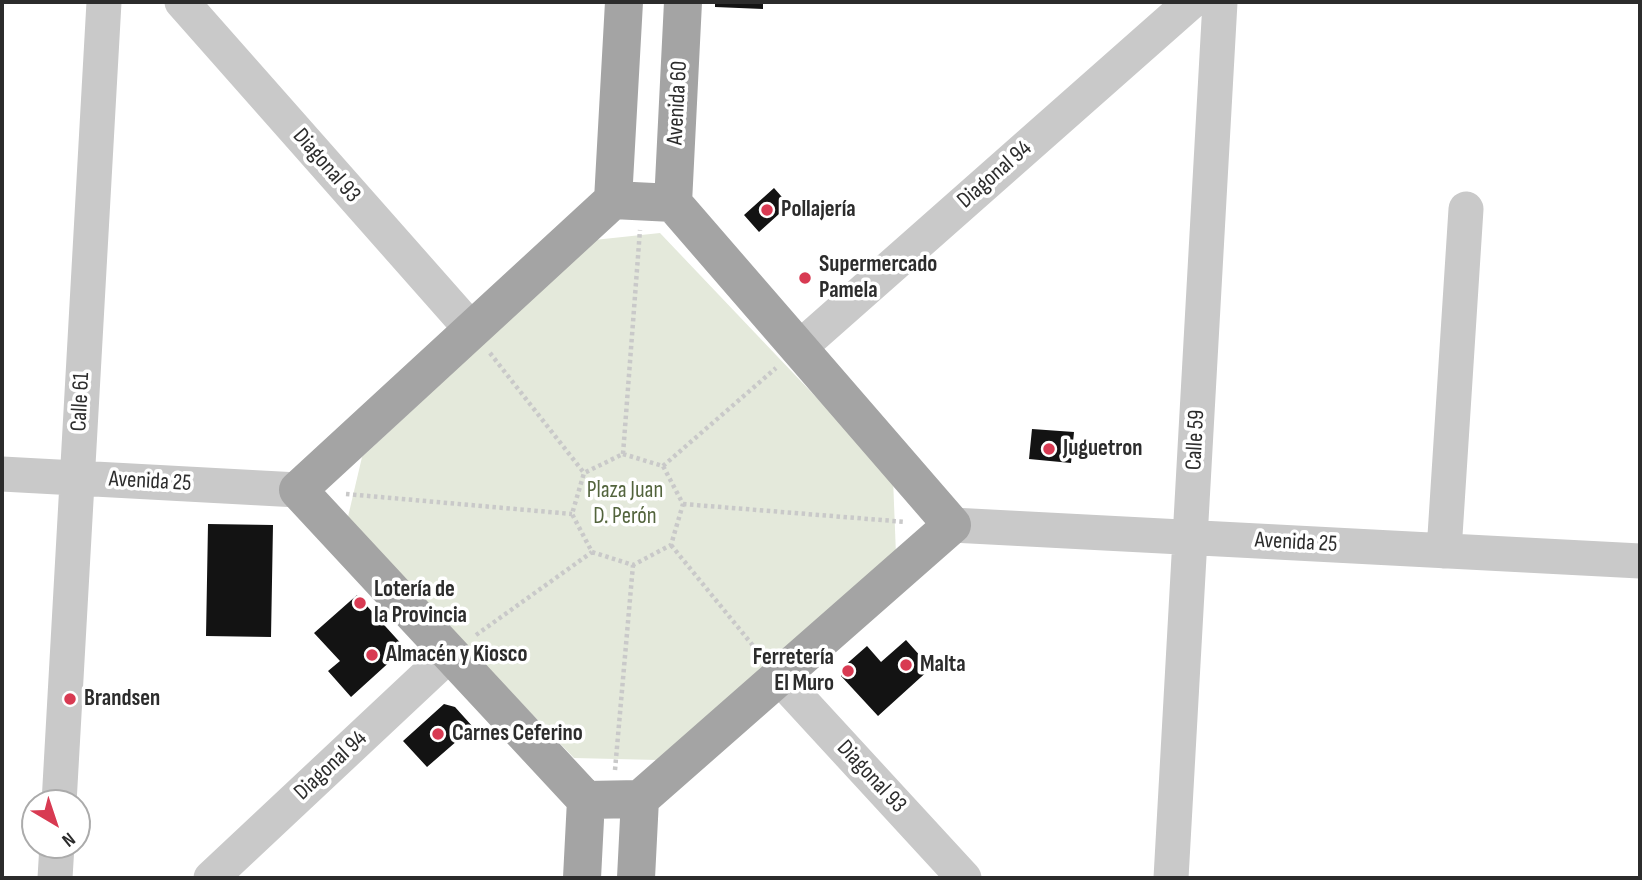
<!DOCTYPE html>
<html>
<head>
<meta charset="utf-8">
<style>
	body { margin:0 }
	#map { position:relative; width:1642px; height:880px; overflow:hidden; background:#fff; font-family:"Sofia Sans Condensed",sans-serif }
	canvas { display:block }
	.frame { position:absolute; inset:0; border:4px solid #2c2c2c; pointer-events:none }
	.north { position:absolute; left:21px; top:789px; width:70px; height:70px; box-sizing:border-box; background:#fff; border:2px solid #ababab; border-radius:50%; rotate:141deg; font-size:19px; font-weight:700; line-height:28px; text-align:center; color:#2c2c2c }
	.north::after { content:''; display:block; margin:auto; width:24px; height:32px; background:#d83a52; clip-path:polygon(50% 0,100% 100%,50% 72%,0 100%) }
</style>
</head>
<body>
<div id="map">
<canvas width="1642" height="880"></canvas>
<div class="frame"></div>
<div class="north">N</div>
</div>
<script>
const c = document.querySelector('canvas').getContext('2d');
c.lineJoin = 'round';
function fill(path, color) {
  c.fillStyle = color;
  c.fill(path, 'evenodd');
}
function poly(rows) {
  const path = new Path2D();
  for (const r of rows) {
    path.moveTo(r[0], r[1]);
    for (let i = 2; i < r.length; i += 2) path.lineTo(r[i], r[i + 1]);
  }
  return path;
}
function trace(path, color, width, dash) {
  c.strokeStyle = color;
  c.lineWidth = width;
  c.lineCap = dash ? 'butt' : 'round';
  c.setLineDash(dash || []);
  c.stroke(path);
}
function write(font, color, halo, rows, align = 'center') {
  c.font = font + ' "Sofia Sans Condensed",sans-serif';
  c.lineWidth = 7;
  c.setLineDash([]);
  c.textBaseline = 'middle';
  c.strokeStyle = halo;
  c.fillStyle = color;
  for (const [text, x, y, turn = 0] of rows) {
    c.save();
    c.translate(x, y);
    c.rotate((+turn || 0) * Math.PI / 180);
    c.textAlign = isNaN(turn) ? turn : align;
    if (halo) c.strokeText(text, 0, 0);
    c.fillText(text, 0, 0);
    c.restore();
  }
}
const green = poly([
	[660,233,893,478,896,555,658,760,574,758,347,521,362,457,594,240]
]);
const building = poly([
	[715,2,763,2,763,9,715,7],
	[774,188,789,205,759,232,744,215],
	[1032,429,1074,432,1071,463,1029,459],
	[208,524,273,525,271,637,206,636],
	[357,595,405,648,351,697,328,671,340,661,314,633],
	[906,640,931,668,878,716,841,676,842,668,867,646,881,662],
	[444,704,455,707,473,727,427,767,403,741]
]);
const path = poly([
	[490,353,584,473],
	[623,454,663,466,683,504,671,545,633,565,592,552,572,514,584,473,623,454],
	[623,454,640,230],
	[663,466,776,368],
	[346,494,572,514],
	[683,504,906,522],
	[671,545,759,653],
	[476,635,592,552],
	[615,770,633,565]
]);
const minor = poly([
	[182,2,471,329],
	[798,349,1191,2],
	[2,474,298,490],
	[952,525,1640,561],
	[1444,551,1466,209],
	[778,676,964,878],
	[59,803,104,2],
	[55,878,57,845],
	[211,878,451,653],
	[1171,878,1220,2]
]);
const major = poly([
	[613,200,673,203,952,525,640,799,586,800,298,490,613,200],
	[613,200,624,2],
	[673,203,683,2],
	[582,878,586,800],
	[636,878,640,799]
]);
const markers = [
	[767,210,7,"#d83a52"],
	[805,278,7,"#d83a52"],
	[1049,449,7,"#d83a52"],
	[360,603,7,"#d83a52"],
	[372,655,7,"#d83a52"],
	[906,665,7,"#d83a52"],
	[848,671,7,"#d83a52"],
	[70,699,7,"#d83a52"],
	[438,734,7,"#d83a52"]
];
const streetNames = [
	["Avenida 60",678,103,-87],
	["Diagonal 93",326,166,49],
	["Diagonal 94",995,175,-41],
	["Calle 61",81,402,-87],
	["Calle 59",1196,440,-87],
	["Avenida 25",150,482,3],
	["Avenida 25",1296,543,3],
	["Diagonal 94",331,766,-43],
	["Diagonal 93",871,777,47]
];
const poiNames = [
	["Pollajería",781,210],
	["Supermercado",819,265],
	["Pamela",819,291],
	["Juguetron",1063,449],
	["Lotería de",374,590],
	["la Provincia",374,616],
	["Almacén y Kiosco",386,655],
	["Ferretería",834,658,"right"],
	["El Muro",834,684,"right"],
	["Malta",920,665],
	["Brandsen",84,699],
	["Carnes Ceferino",452,734]
];
const parkNames = [
	["Plaza Juan",625,491],
	["D. Perón",625,517]
];
fill(green, '#e4e9db');
fill(building, '#131313');
trace(path, '#c9c9c9', 4.5, [3.5, 3.5]);
trace(minor, '#c9c9c9', 35);
trace(major, '#a4a4a4', 38);
for (const [x, y, r, color] of markers) {
  const dot = new Path2D();
  dot.arc(x, y, r, 0, 2 * Math.PI);
  c.fillStyle = color;
  c.fill(dot);
  trace(dot, '#fff', 2.5);
}
write('23px', '#2c2c2c', '#fff', streetNames);
write('bold 23px', '#2c2c2c', '#fff', poiNames, 'left');
write('23px', '#53643d', '#fff', parkNames);
</script>
</body>
</html>
